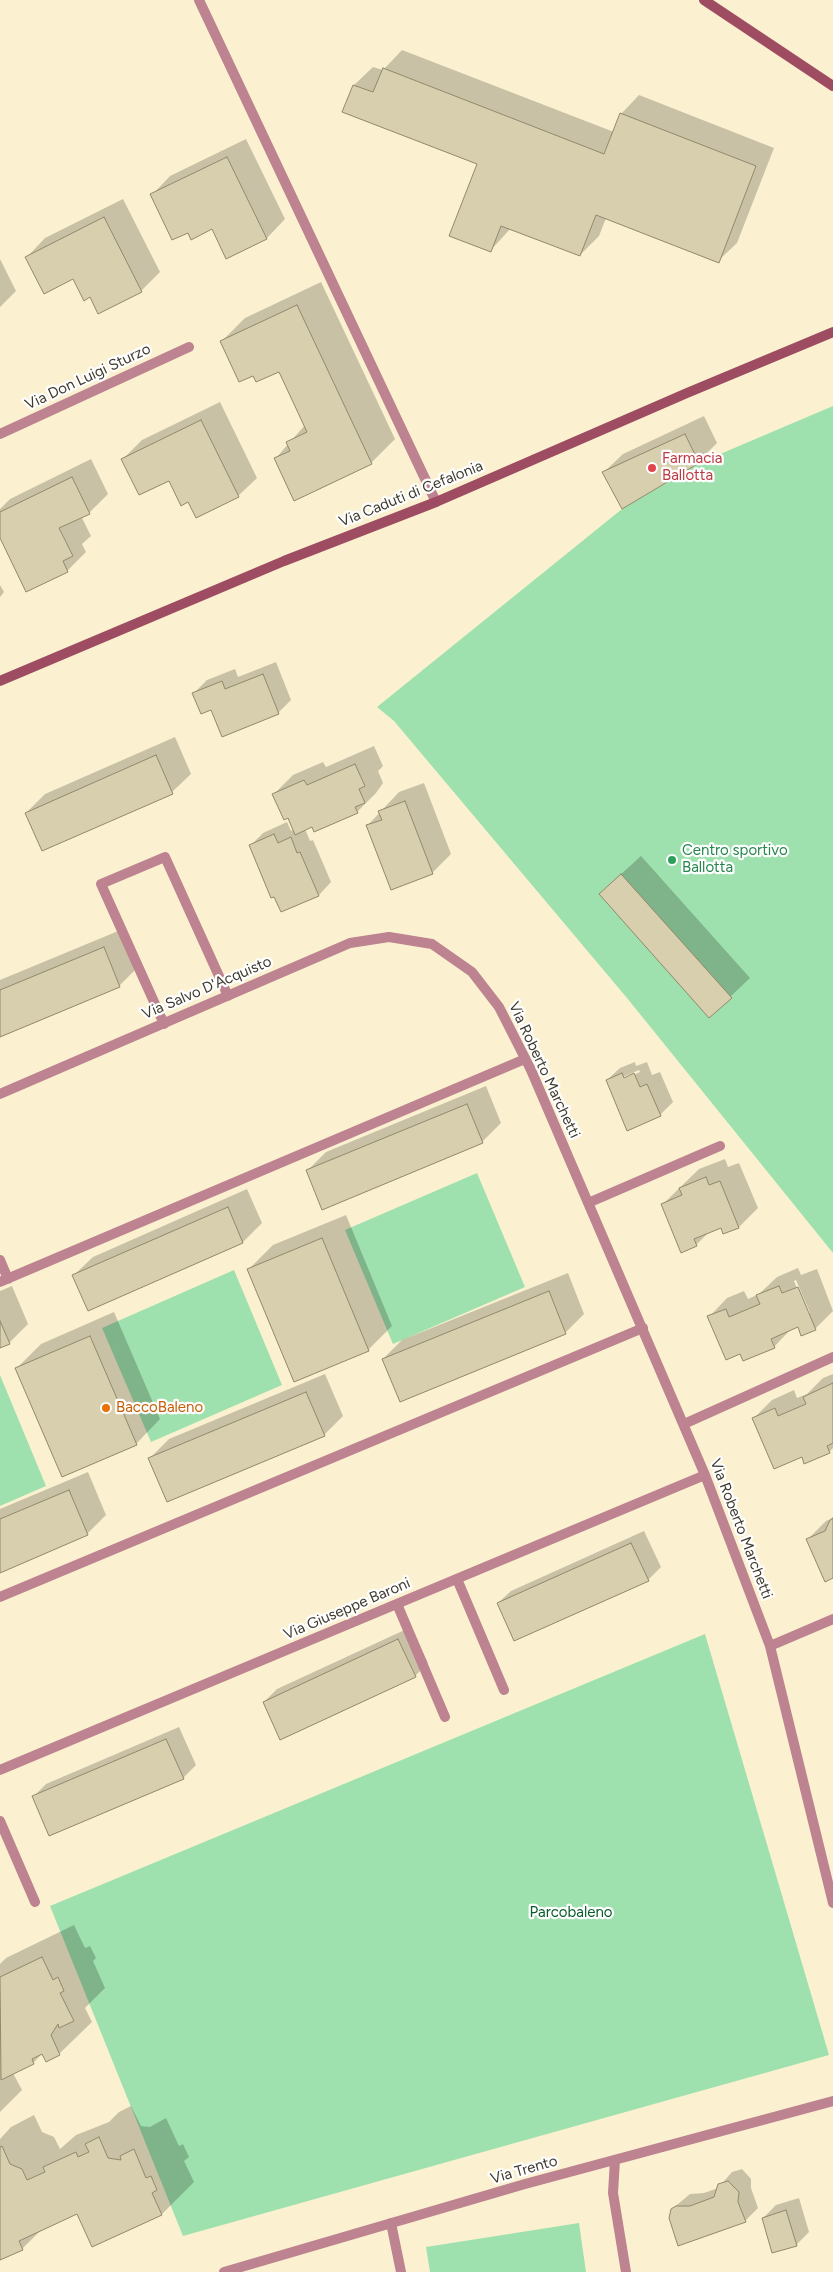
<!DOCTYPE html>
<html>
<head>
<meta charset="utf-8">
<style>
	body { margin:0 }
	canvas { display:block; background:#fbf1d0 }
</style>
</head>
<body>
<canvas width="833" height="2272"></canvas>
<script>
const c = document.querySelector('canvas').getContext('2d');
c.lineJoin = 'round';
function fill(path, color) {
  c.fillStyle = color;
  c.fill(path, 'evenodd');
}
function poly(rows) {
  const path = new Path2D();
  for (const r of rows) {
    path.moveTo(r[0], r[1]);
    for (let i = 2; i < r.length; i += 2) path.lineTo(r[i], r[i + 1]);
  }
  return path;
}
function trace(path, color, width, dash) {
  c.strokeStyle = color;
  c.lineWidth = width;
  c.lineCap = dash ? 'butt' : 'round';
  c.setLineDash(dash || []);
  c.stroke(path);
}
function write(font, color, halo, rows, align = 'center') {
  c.font = font + ' Figtree,sans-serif';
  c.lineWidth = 4.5;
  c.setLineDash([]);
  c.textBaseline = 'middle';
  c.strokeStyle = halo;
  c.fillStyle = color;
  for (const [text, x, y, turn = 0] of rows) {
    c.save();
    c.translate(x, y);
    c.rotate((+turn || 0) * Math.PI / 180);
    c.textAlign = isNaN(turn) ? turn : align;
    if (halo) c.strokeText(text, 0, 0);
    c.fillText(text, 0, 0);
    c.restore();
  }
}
const green = poly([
	[833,406,833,1253,627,998,394,721,377,707,622,509,699,463],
	[477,1173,525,1287,393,1344,345,1230],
	[234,1270,282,1385,151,1442,102,1328],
	[0,1375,46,1486,0,1506],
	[705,1634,829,2055,183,2236,50,1906],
	[579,2223,586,2272,430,2272,426,2247]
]);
const shadow = poly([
	[402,50,614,132,621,114,639,95,774,148,737,243,718,261,606,218,599,236,580,255,511,228,490,251,478,164,354,85,373,67,383,70],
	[246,139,285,219,267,238,227,257,212,228,188,231,152,195,170,176],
	[123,199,160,272,141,291,90,296,73,278,27,257,45,238],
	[0,259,16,291,0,307],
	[321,282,395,439,371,463,275,459,305,425,280,370,254,374,221,342,245,318],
	[220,402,257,478,238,496,189,501,170,479,123,459,142,440],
	[704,416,717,443,698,462,604,472,623,454],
	[91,459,108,494,89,513,81,516,91,536,82,544,86,552,67,571,0,535,0,509,10,499],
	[0,585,4,592,0,597],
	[276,662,291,700,278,713,212,708,194,693,207,680,235,669,238,677],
	[175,737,191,774,172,792,26,813,45,794],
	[374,746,383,766,378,771,383,783,376,793,357,812,305,829,310,841,313,840,331,882,319,895,251,845,263,833,287,822,291,831,294,830,274,794,293,775,323,762,326,767],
	[424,783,451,854,432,873,368,825,399,792],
	[641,856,750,978,710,1016,620,875],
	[123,929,138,967,119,986,0,1035,0,980],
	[635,1062,636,1066,647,1062,652,1075,660,1072,673,1102,660,1115,607,1080,620,1068],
	[639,1070,640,1072,623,1080,623,1077],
	[486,1086,501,1123,482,1142,307,1171,326,1152],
	[725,1159,728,1167,739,1163,758,1208,739,1227,724,1233,721,1226,710,1231,696,1245,663,1204,699,1169],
	[247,1189,262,1223,243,1242,89,1310,74,1275,93,1257],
	[346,1215,392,1326,368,1350,249,1269,273,1245],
	[798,1268,801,1275,817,1269,833,1311,815,1329,799,1326,792,1328,774,1347,741,1352,709,1317,727,1298,744,1291,748,1299,759,1294,777,1277],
	[796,1280,810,1313,807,1313,794,1281],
	[568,1273,584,1314,565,1333,383,1359,402,1340],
	[12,1286,28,1324,9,1343,0,1346,0,1291],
	[114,1312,160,1419,136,1444,17,1368,41,1344],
	[325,1374,343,1416,324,1435,150,1458,169,1439],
	[833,1374,833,1448,829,1452,802,1455,754,1418,772,1400,794,1390,797,1398,807,1394,823,1378],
	[88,1472,106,1515,87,1534,0,1572,0,1509],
	[833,1518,833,1577,807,1540,826,1521],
	[644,1531,661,1567,648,1580,498,1603,511,1591],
	[411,1627,428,1663,415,1676,264,1702,277,1689],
	[179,1727,196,1765,183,1778,34,1796,46,1784],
	[74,1925,85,1948,90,1946,96,1958,93,1961,105,1988,85,2008,92,2022,59,2054,43,2053,33,2063,13,2073,22,2090,0,2112,0,1964,6,1958],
	[131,2106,141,2126,150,2127,166,2118,179,2146,183,2144,189,2157,184,2161,194,2182,162,2214,78,2212,43,2228,22,2249,0,2259,0,2139,11,2127,34,2115,42,2132,54,2137,60,2149,76,2135,109,2122,119,2112],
	[742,2169,751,2179,751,2188,758,2208,745,2221,672,2209,690,2194,704,2193,718,2188,732,2172],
	[799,2198,809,2232,796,2245,763,2218,776,2205]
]);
const building = poly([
	[383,68,604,154,620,113,756,166,719,263,596,215,580,256,501,226,491,252,449,236,477,164,342,112,353,85,373,92,383,68],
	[227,157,267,239,226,259,212,229,191,240,188,233,172,240,150,194,227,157],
	[104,217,142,292,98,314,90,297,84,301,73,279,44,294,25,257,104,217],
	[297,305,372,464,294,501,274,458,290,451,286,442,307,432,279,372,256,382,253,376,239,382,220,341,297,305],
	[201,420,239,497,196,518,188,502,181,506,169,481,139,495,121,459,201,420],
	[685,434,699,463,622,509,602,472,685,434],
	[72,477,90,514,59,528,73,556,63,561,68,572,26,592,0,538,0,512,72,477],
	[263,674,279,714,222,737,211,710,201,714,192,693,222,681,225,689,263,674],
	[156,755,173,794,42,851,25,813,156,755],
	[355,764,365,786,359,789,365,803,355,807,358,813,314,832,312,827,295,835,288,818,284,820,272,794,304,780,307,785,355,764],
	[405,801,433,874,391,890,366,825,382,820,378,811,405,801],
	[274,834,278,843,291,837,297,853,300,852,319,896,281,912,274,897,271,898,249,845,274,834],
	[621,874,732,998,709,1018,599,894,621,874],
	[104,947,120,987,0,1037,0,990,104,947],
	[622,1073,624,1078,634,1073,640,1087,647,1084,661,1116,627,1131,606,1080,622,1073],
	[467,1104,483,1143,322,1210,306,1170,467,1104],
	[706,1177,709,1185,720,1181,739,1228,723,1234,721,1228,694,1239,697,1246,681,1253,661,1204,682,1195,679,1188,706,1177],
	[228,1207,243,1243,88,1311,72,1275,228,1207],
	[322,1238,369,1351,294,1382,247,1269,322,1238],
	[779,1286,782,1293,798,1287,816,1330,801,1336,798,1327,771,1339,775,1348,743,1361,740,1354,726,1360,707,1316,726,1309,729,1317,760,1304,756,1295,779,1286],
	[549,1291,566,1334,400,1402,382,1359,549,1291],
	[0,1321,10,1344,0,1348,0,1321],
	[90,1336,137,1445,62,1477,15,1368,90,1336],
	[833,1383,833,1443,827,1446,830,1453,804,1464,802,1457,774,1469,752,1418,775,1408,778,1416,806,1404,803,1397,833,1383],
	[306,1392,325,1436,167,1502,148,1458,306,1392],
	[69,1490,88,1535,0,1573,0,1519,69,1490],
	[833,1518,833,1578,825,1582,806,1539,825,1531,830,1520,833,1518],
	[631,1543,649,1581,514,1641,497,1603,631,1543],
	[398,1639,416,1677,280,1740,263,1702,398,1639],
	[166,1739,184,1779,49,1836,32,1796,166,1739],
	[42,1957,53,1980,58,1977,64,1991,60,1993,74,2021,59,2028,58,2024,51,2035,60,2055,46,2062,42,2054,32,2059,34,2064,1,2080,0,1977,42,1957],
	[99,2137,108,2158,121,2160,120,2156,134,2149,146,2178,151,2176,157,2190,152,2193,162,2215,92,2247,77,2214,19,2241,23,2250,0,2260,0,2147,2,2146,10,2164,22,2169,27,2180,45,2172,43,2167,76,2152,78,2157,89,2152,85,2144,99,2137],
	[728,2181,739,2192,738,2202,746,2222,678,2246,669,2218,671,2209,676,2206,690,2206,714,2197,718,2184,728,2181],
	[786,2210,797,2246,772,2253,762,2218,786,2210]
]);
const street = poly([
	[199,0,436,502],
	[0,434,189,347],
	[164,1024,101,884,165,857,228,996],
	[0,1094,350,943,389,937,432,944,472,972,499,1007,531,1070,705,1475,770,1646,833,1903],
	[588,1203,720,1146],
	[0,1260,8,1279],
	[0,1282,525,1059],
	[684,1424,833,1357],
	[457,1579,504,1690],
	[0,1597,643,1328],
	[397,1604,445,1717],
	[770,1646,833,1619],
	[0,1770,705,1475],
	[0,1821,35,1902],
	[615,2160,613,2193,626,2272],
	[391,2223,401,2272],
	[224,2272,525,2184,833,2101]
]);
const secondary = poly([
	[704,0,833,86],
	[0,681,284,561,436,502,687,393,833,332]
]);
const markers = [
	[652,468,5,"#e0444e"],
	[672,860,5,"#2e9e5b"],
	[106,1408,5,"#e8710a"]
];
const streetNames = [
	["Via Don Luigi Sturzo",88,377,-25],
	["Via Caduti di Cefalonia",411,494,-22],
	["Via Salvo D'Acquisto",207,988,-23],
	["Via Roberto Marchetti",544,1070,65],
	["Via Roberto Marchetti",741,1529,69],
	["Via Giuseppe Baroni",347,1609,-23],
	["Via Trento",524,2170,-16]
];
const healthNames = [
	["Farmacia",662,459],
	["Ballotta",662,476]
];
const leisureNames = [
	["Centro sportivo",682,851],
	["Ballotta",682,868]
];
const foodNames = [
	["BaccoBaleno",116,1408]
];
const parkNames = [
	["Parcobaleno",571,1913]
];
fill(green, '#9fe1ae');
fill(shadow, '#0003');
fill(building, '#d8cfae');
trace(building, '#92886a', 1);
trace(street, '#bd8390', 10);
trace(secondary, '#9e4c62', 10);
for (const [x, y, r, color] of markers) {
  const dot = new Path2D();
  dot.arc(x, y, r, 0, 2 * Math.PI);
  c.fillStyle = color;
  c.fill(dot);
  trace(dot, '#fefefe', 2);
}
write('15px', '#3e3a2d', '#fefefe', streetNames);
write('15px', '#be3a42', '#fefefe', healthNames, 'left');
write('15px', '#27864d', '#fefefe', leisureNames, 'left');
write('15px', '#c56008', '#fefefe', foodNames, 'left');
write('15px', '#095b2b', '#fefefe', parkNames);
</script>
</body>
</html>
